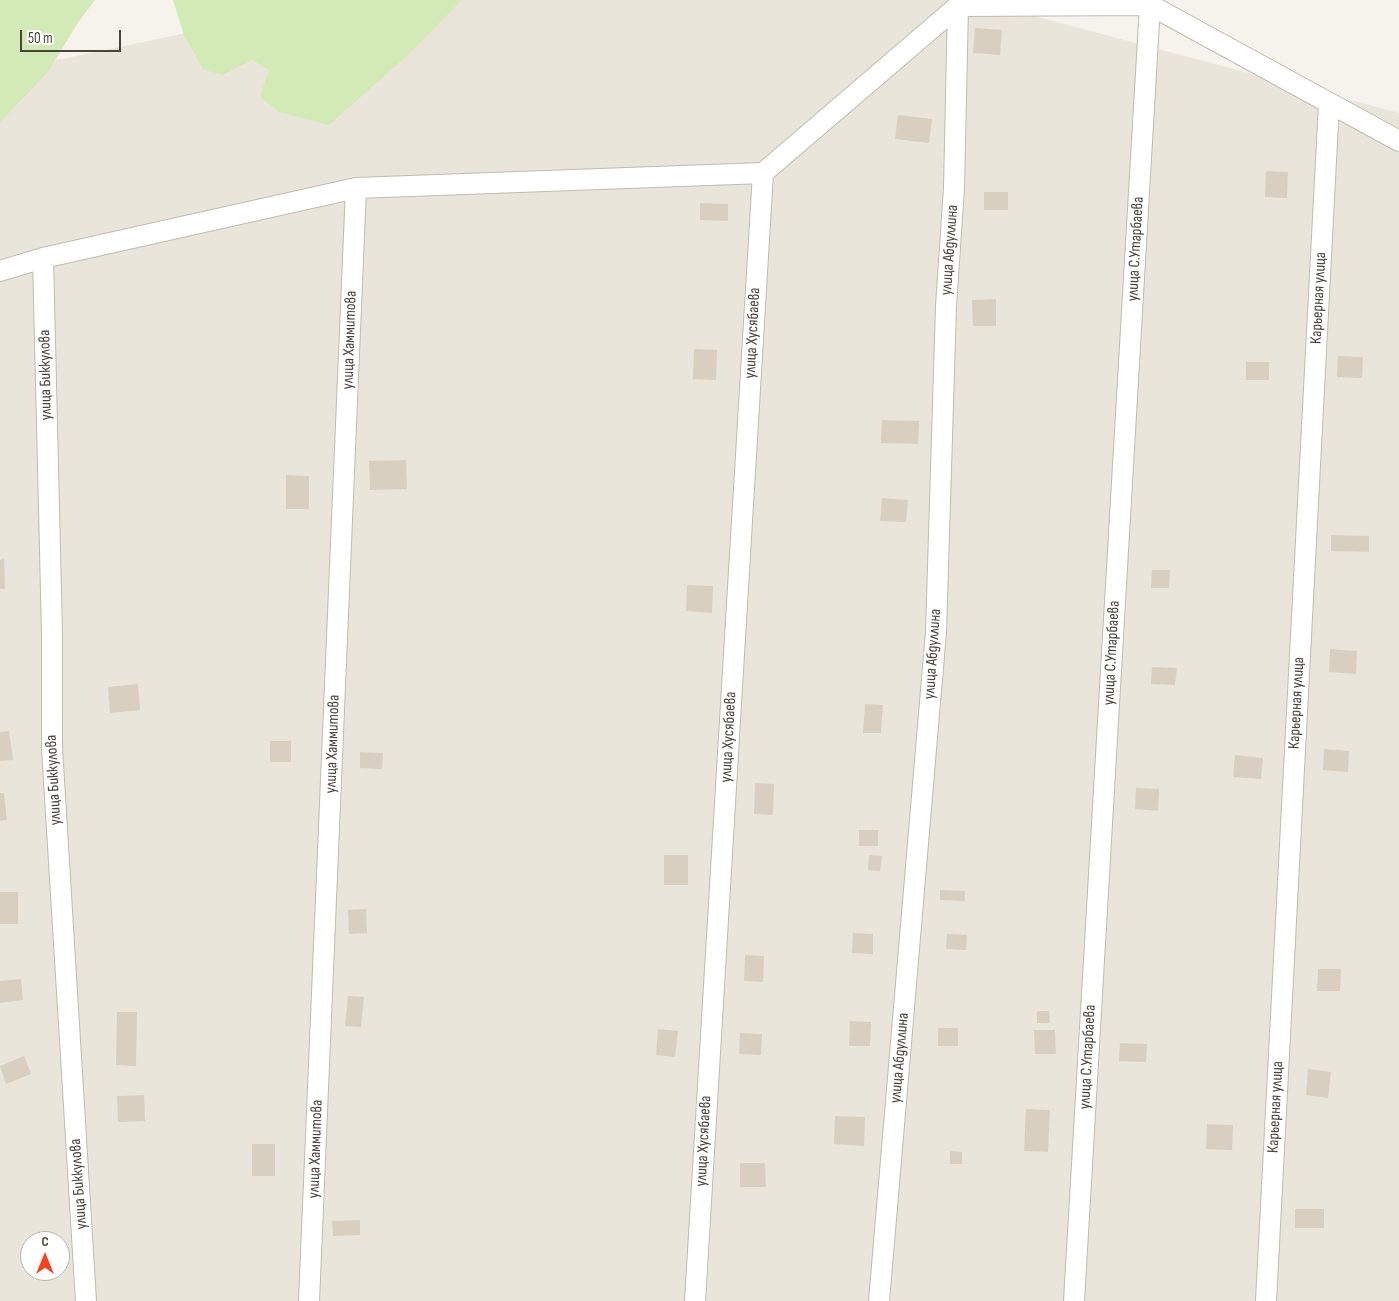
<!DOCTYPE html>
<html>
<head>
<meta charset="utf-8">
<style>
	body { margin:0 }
	#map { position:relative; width:1399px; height:1301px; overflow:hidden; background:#f6f3ec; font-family:"Sofia Sans Condensed",sans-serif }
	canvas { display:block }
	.north { position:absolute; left:20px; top:1231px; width:50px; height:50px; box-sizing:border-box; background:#fff; border:1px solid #b7b4b0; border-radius:50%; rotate:0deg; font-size:14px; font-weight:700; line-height:20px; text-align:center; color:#4b4439 }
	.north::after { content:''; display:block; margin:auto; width:18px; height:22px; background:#fc3f1d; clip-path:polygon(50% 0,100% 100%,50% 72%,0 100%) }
	.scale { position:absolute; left:20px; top:30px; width:101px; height:22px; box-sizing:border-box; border:2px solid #4b4439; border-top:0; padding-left:6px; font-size:15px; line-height:18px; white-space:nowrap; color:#4b4439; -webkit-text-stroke:4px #fff; paint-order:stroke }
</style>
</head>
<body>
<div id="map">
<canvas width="1399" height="1301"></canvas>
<div class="north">С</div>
<div class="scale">50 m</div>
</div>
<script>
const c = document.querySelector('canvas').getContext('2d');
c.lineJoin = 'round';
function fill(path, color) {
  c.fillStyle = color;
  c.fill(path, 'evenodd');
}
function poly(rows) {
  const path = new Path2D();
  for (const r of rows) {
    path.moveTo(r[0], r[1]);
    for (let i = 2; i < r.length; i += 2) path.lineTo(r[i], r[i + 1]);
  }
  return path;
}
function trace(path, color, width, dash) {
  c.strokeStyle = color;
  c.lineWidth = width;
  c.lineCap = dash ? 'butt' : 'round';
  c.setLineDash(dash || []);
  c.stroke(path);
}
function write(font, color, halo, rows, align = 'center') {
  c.font = font + ' "Sofia Sans Condensed",sans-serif';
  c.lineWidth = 4.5;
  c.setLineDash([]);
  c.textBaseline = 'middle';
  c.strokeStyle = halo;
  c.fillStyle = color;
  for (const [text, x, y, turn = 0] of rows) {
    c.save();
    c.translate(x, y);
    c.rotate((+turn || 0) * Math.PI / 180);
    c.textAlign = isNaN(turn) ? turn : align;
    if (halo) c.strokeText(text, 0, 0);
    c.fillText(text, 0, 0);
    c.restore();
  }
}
const residential = poly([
	[344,0,974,0,1399,113,1399,1301,0,1301,0,72],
	[30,1241,60,1241,60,1271,30,1271]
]);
const green = poly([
	[0,0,95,0,77,24,48,72,0,122],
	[173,0,462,0,409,54,329,125,279,112,260,97,269,70,252,60,222,75,203,69,184,35]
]);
const building = poly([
	[975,28,1002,30,1000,55,973,53],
	[898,115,932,119,929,143,895,139],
	[1266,171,1288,172,1287,198,1265,197],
	[984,192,1008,192,1008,210,984,210],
	[700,203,728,204,728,221,700,220],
	[996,299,996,326,973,326,972,300],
	[694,349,717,350,716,380,693,379],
	[1338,356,1363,357,1362,378,1337,377],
	[1246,362,1269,362,1269,380,1246,380],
	[882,420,919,421,918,444,881,443],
	[406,460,407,489,370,490,369,461],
	[286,475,309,476,309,509,286,509],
	[882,498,908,500,906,522,880,521],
	[1331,535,1369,536,1369,552,1331,551],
	[4,559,5,589,0,589,0,560],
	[1152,570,1170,570,1169,588,1151,588],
	[687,585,713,586,712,613,686,611],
	[1330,649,1357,651,1356,674,1329,672],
	[1152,667,1177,668,1175,685,1151,684],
	[138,684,140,710,110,713,108,687],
	[865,704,883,705,881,733,863,733],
	[9,731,13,760,0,761,0,732],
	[270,741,291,741,291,762,270,762],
	[1324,749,1349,751,1348,772,1323,770],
	[360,752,383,753,382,769,360,768],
	[1235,755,1263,758,1261,779,1233,777],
	[755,783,774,784,773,815,754,814],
	[1136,788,1159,789,1158,811,1135,809],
	[0,793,4,793,7,820,0,821],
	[859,830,878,830,878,846,859,846],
	[664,855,688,855,688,885,664,885],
	[869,855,882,856,880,871,868,870],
	[940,890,965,891,965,901,940,900],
	[0,892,18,892,18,924,0,924],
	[366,909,367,933,349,934,348,910],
	[853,933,873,934,873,954,852,953],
	[947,934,967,935,966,950,946,949],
	[745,955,764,956,763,982,744,981],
	[1318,969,1341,969,1340,991,1317,991],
	[21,979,23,1000,0,1003,0,981],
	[348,996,364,997,361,1027,345,1026],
	[1037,1011,1049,1011,1050,1023,1037,1023],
	[117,1012,137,1012,136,1066,116,1065],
	[850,1021,871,1022,870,1046,849,1046],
	[938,1028,958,1028,958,1046,938,1046],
	[658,1029,678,1031,675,1057,656,1055],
	[1034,1030,1055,1030,1056,1054,1035,1054],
	[740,1033,762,1034,761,1055,739,1054],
	[1120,1043,1147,1044,1146,1062,1119,1061],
	[24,1056,31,1074,6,1084,0,1066],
	[1308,1069,1331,1072,1328,1098,1306,1095],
	[144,1095,145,1121,118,1122,117,1096],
	[1026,1109,1050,1110,1048,1152,1024,1151],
	[835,1116,865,1117,864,1146,834,1144],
	[1207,1124,1233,1125,1232,1150,1206,1149],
	[252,1144,275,1144,275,1176,252,1176],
	[950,1151,962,1152,962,1164,950,1164],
	[740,1163,765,1163,766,1187,740,1187],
	[1295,1209,1324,1209,1324,1228,1295,1228],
	[360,1220,360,1235,333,1236,332,1221]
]);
const minor = poly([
	[43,258,52,633,52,748,86,1301],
	[0,271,43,258,356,188,763,173,958,6,1150,5,1399,141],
	[309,1301,356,188],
	[695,1301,763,173],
	[879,1301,936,632,946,306,954,188,958,6],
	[1074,1301,1150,5],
	[1266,1301,1329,104]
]);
const streetNames = [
	["улица С.Утарбаева",1136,249,-87],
	["улица Абдуллина",950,250,-86],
	["Карьерная улица",1319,298,-87],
	["улица Хусябаева",753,333,-87],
	["улица Хаммитова",350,340,-88],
	["улица Биккулова",46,375,-91],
	["улица С.Утарбаева",1112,653,-87],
	["улица Абдуллина",933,654,-86],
	["Карьерная улица",1297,703,-87],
	["улица Хусябаева",729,737,-87],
	["улица Хаммитова",333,744,-88],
	["улица Биккулова",54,780,-93],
	["улица С.Утарбаева",1088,1057,-87],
	["улица Абдуллина",900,1058,-85],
	["Карьерная улица",1276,1107,-87],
	["улица Хусябаева",704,1141,-87],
	["улица Хаммитова",316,1149,-88],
	["улица Биккулова",79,1184,-94]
];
fill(residential, '#eae5da');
fill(green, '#d2eab5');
fill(building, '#d8cfc1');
trace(minor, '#c2bbae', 22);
trace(minor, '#fff', 20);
write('16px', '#4b4439', '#fff', streetNames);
</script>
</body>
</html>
